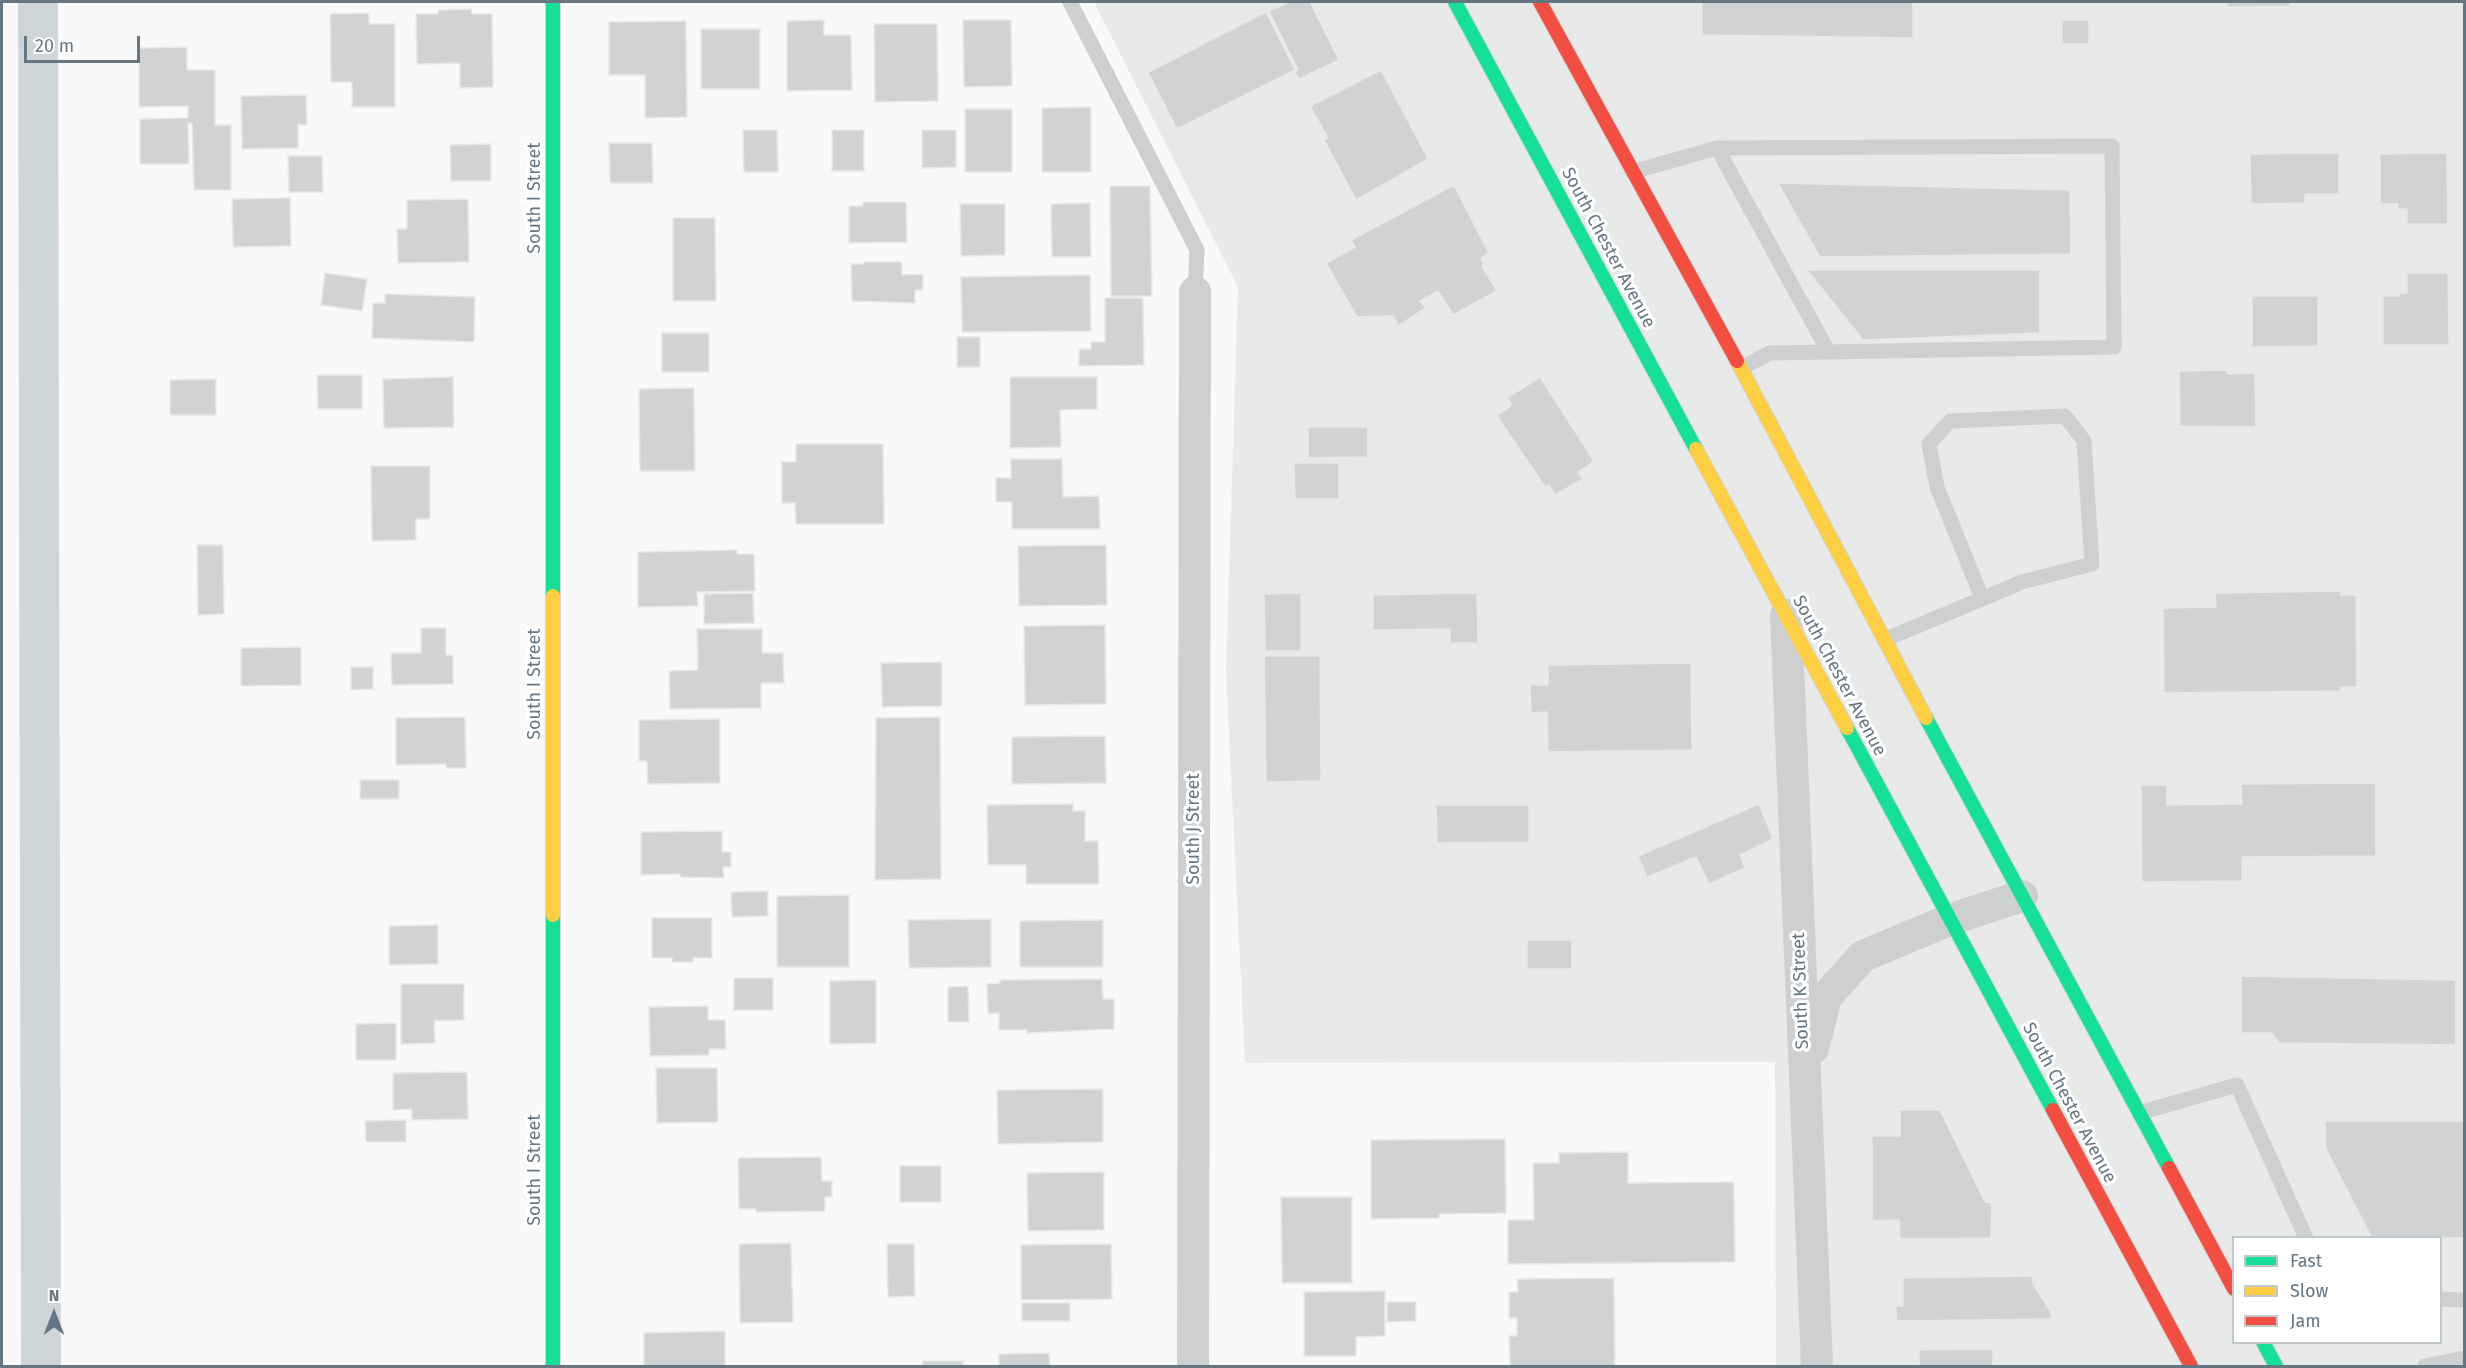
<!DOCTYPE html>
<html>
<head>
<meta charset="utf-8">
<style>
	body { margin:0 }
	#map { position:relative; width:2466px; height:1368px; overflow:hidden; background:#f9f9f9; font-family:"Fira Sans",sans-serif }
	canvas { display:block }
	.frame { position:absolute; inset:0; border:3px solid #657683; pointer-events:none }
	.legend { position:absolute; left:2232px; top:1236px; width:210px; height:108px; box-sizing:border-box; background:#fff; border:2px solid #c1c8cd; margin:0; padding:8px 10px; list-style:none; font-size:18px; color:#657683 }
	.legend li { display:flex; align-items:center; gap:12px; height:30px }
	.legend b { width:30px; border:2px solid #c1c8cd }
	.north { position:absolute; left:24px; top:1284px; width:60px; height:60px; -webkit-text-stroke:4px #fff; paint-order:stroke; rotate:0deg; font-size:16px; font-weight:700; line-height:24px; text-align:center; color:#657683 }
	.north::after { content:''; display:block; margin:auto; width:21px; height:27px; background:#657683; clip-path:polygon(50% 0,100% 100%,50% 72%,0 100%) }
	.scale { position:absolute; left:24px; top:36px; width:116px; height:27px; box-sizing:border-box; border:3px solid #657683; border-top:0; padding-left:8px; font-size:18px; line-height:21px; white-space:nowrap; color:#657683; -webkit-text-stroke:4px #fff; paint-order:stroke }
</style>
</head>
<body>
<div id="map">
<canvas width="2466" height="1368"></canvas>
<div class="frame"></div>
<ul class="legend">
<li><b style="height:8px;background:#16e098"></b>Fast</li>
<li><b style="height:8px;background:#ffcf43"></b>Slow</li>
<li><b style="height:8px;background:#f24e42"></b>Jam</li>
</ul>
<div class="north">N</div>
<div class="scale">20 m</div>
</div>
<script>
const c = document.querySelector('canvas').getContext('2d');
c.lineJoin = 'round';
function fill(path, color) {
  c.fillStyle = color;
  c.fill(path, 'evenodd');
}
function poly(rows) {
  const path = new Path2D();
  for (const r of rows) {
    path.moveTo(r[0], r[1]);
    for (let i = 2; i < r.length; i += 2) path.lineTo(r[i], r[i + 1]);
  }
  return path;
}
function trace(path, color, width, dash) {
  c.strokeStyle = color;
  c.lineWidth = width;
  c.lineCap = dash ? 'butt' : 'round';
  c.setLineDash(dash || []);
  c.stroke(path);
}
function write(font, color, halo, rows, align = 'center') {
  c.font = font + ' "Fira Sans",sans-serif';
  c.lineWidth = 6;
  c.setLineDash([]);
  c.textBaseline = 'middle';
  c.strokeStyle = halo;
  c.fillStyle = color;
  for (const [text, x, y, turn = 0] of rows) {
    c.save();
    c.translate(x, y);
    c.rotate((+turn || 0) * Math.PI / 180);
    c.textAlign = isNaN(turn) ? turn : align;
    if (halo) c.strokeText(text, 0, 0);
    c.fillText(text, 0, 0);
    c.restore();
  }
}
const built = poly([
	[1094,2,2464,2,2464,1366,1776,1366,1775,1062,1245,1063,1226,671,1238,287],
	[2234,1238,2440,1238,2440,1342,2234,1342]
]);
const canal = poly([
	[38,2,41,1366]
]);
const building = poly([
	[1289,2,1310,2,1339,60,1299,79,1294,72,1298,70,1269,11,1289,2],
	[1702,2,1913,2,1913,38,1702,35,1702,2],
	[2227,2,2290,2,2290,6,2227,7,2227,2],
	[471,9,472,14,492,14,493,87,460,88,460,63,417,64,416,14,438,14,438,10,471,9],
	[1266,12,1295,70,1177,129,1148,72,1266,12],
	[369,13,369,24,395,24,395,107,352,107,352,82,331,82,330,14,369,13],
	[824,20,824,35,851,35,852,90,787,91,787,21,824,20],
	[963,20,1011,20,1012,86,964,87,963,20],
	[2062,20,2089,20,2089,44,2062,44,2062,20],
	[686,21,687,117,645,118,645,75,609,75,609,22,686,21],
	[874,24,937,24,938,101,875,102,874,24],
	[701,29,760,29,760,89,701,89,701,29],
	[187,47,187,70,215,70,215,125,231,125,231,190,194,190,192,123,188,123,189,164,140,164,140,119,188,118,188,106,139,107,139,48,187,47],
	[1381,70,1428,159,1356,200,1324,140,1328,138,1310,106,1381,70],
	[306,95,307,125,298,125,298,148,242,149,241,96,306,95],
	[1091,107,1091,172,1042,172,1042,108,1091,107],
	[965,109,1012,109,1012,172,965,172,965,109],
	[743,130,777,130,778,172,744,172,743,130],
	[832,130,864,130,864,171,832,171,832,130],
	[922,130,956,130,956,167,922,168,922,130],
	[609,143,652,143,653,183,610,183,609,143],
	[491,144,491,181,451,181,450,145,491,144],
	[2339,153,2339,194,2305,194,2305,203,2251,204,2250,154,2339,153],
	[2447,153,2448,224,2407,224,2407,209,2398,209,2398,204,2380,204,2380,154,2447,153],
	[288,156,322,156,323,192,289,192,288,156],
	[1778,183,2070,190,2071,254,1820,257,1778,183],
	[1454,185,1489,253,1481,258,1484,264,1482,266,1497,291,1453,315,1438,291,1420,301,1426,308,1398,326,1394,316,1357,317,1326,263,1355,247,1351,240,1454,185],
	[1110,186,1150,186,1152,296,1111,296,1110,186],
	[290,198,291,246,233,247,232,199,290,198],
	[468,199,469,262,398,263,397,229,407,229,407,200,468,199],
	[863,202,906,202,907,242,849,243,849,206,863,206,863,202],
	[1090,203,1091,257,1052,257,1051,204,1090,203],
	[960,204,1005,204,1005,255,961,256,960,204],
	[673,218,715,218,716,301,673,301,673,218],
	[864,262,902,262,902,275,923,274,923,290,915,290,915,303,852,301,851,264,864,264,864,262],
	[1807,270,2040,270,2040,333,1863,340,1807,270],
	[325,273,367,279,362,311,321,305,325,273],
	[2407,273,2448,273,2449,345,2383,345,2383,296,2399,296,2399,293,2407,293,2407,273],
	[1090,275,1091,331,962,332,961,277,1090,275],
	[385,294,475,297,474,342,372,338,373,303,385,303,385,294],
	[2252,296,2318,296,2318,346,2252,347,2252,296],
	[1105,298,1143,298,1144,365,1079,366,1079,349,1091,349,1091,342,1105,342,1105,298],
	[662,333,709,333,709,372,662,372,662,333],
	[957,337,980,337,980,367,957,367,957,337],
	[2227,370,2227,374,2255,373,2256,427,2180,426,2179,371,2227,370],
	[317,375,362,375,362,409,318,409,317,375],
	[453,377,454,427,384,428,383,379,453,377],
	[1010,377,1097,377,1097,409,1060,410,1061,447,1010,448,1010,377],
	[1540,377,1594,461,1578,472,1583,479,1555,495,1549,485,1545,487,1497,416,1512,405,1507,398,1540,377],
	[216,379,216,415,170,415,170,380,216,379],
	[694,388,695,471,640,471,639,389,694,388],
	[1308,427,1368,427,1368,457,1308,458,1308,427],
	[796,444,883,444,884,524,796,524,795,503,782,503,782,462,796,462,796,444],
	[1011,459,1062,459,1063,497,1099,496,1100,529,1012,529,1012,502,996,502,996,478,1011,478,1011,459],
	[1294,463,1339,463,1339,499,1295,499,1294,463],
	[371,466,430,466,430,519,416,519,416,540,372,541,371,466],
	[197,545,223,545,224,614,198,615,197,545],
	[1106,545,1107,605,1019,606,1018,546,1106,545],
	[737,550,737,554,754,554,755,591,697,592,698,606,638,607,638,552,737,550],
	[2341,591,2341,595,2356,595,2357,687,2341,687,2341,691,2164,693,2163,608,2216,607,2215,593,2341,591],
	[753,593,754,623,704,624,704,594,753,593],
	[1301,593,1301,651,1265,651,1264,594,1301,593],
	[1477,593,1478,643,1450,643,1450,629,1373,630,1373,595,1477,593],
	[1105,625,1106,704,1025,705,1024,626,1105,625],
	[421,628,446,628,446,655,453,655,453,684,392,685,391,653,421,653,421,628],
	[697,629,762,629,762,653,783,653,784,683,761,683,761,708,670,709,669,671,698,670,697,629],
	[301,647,301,685,241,686,241,648,301,647],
	[1264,656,1320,656,1321,781,1266,782,1264,656],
	[942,662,942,706,882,707,881,663,942,662],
	[1691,663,1692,750,1548,752,1547,712,1531,713,1530,685,1548,685,1548,665,1691,663],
	[351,667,373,667,373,689,351,690,351,667],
	[465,717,466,768,446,768,446,764,396,765,396,718,465,717],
	[940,717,941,879,875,880,876,718,940,717],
	[720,719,720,783,648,784,647,761,639,761,639,720,720,719],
	[1105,736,1106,783,1012,784,1012,737,1105,736],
	[360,780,399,780,399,799,360,799,360,780],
	[2376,783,2376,856,2242,857,2242,881,2142,882,2141,785,2167,785,2167,805,2242,804,2241,784,2376,783],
	[1073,804,1073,811,1085,811,1085,841,1098,841,1099,884,1026,884,1026,865,988,865,987,805,1073,804],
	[1759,804,1773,839,1740,855,1745,868,1709,884,1696,857,1647,877,1638,856,1759,804],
	[1436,805,1529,805,1529,842,1437,843,1436,805],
	[722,831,722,852,731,852,731,867,723,867,724,878,680,877,680,874,641,875,641,832,722,831],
	[768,891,768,916,732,917,731,892,768,891],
	[849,895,849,967,777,967,777,896,849,895],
	[652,918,712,918,712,958,693,958,693,962,672,962,672,958,652,958,652,918],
	[991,919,991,967,909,968,908,920,991,919],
	[1103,920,1103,967,1020,967,1020,921,1103,920],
	[438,925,438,964,389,965,389,926,438,925],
	[1527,940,1572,940,1572,969,1527,969,1527,940],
	[2241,976,2456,980,2456,1045,2279,1043,2272,1033,2241,1033,2241,976],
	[734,978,773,978,773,1010,734,1010,734,978],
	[1102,979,1103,999,1114,999,1114,1029,1027,1033,1027,1030,999,1030,999,1013,988,1014,987,984,1000,983,1000,980,1102,979],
	[876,980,876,1043,830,1044,830,981,876,980],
	[401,984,464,984,464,1020,434,1021,435,1043,401,1044,401,984],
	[968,986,969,1022,948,1022,948,987,968,986],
	[708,1006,708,1020,725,1020,726,1049,709,1049,709,1055,650,1056,649,1007,708,1006],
	[396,1023,396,1060,356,1060,356,1024,396,1023],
	[656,1068,717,1068,718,1122,657,1123,656,1068],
	[467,1072,468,1119,412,1120,412,1109,393,1110,393,1073,467,1072],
	[1103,1089,1103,1142,998,1144,997,1090,1103,1089],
	[1900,1110,1940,1110,1985,1202,1992,1203,1991,1238,1900,1239,1899,1220,1872,1221,1872,1136,1900,1136,1900,1110],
	[406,1120,406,1142,366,1142,365,1121,406,1120],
	[2325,1121,2464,1121,2464,1238,2372,1238,2326,1149,2325,1121],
	[1505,1139,1506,1213,1439,1214,1439,1218,1371,1219,1371,1140,1505,1139],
	[1628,1152,1628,1183,1734,1182,1735,1262,1508,1264,1508,1220,1534,1220,1533,1163,1559,1163,1559,1153,1628,1152],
	[821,1157,822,1181,832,1181,832,1197,825,1197,825,1211,756,1212,756,1209,739,1209,738,1158,821,1157],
	[900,1166,941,1166,941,1202,900,1202,900,1166],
	[1104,1172,1104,1230,1028,1231,1027,1173,1104,1172],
	[1281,1197,1352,1197,1352,1283,1282,1283,1281,1197],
	[791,1243,793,1322,740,1323,739,1244,791,1243],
	[887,1244,914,1244,915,1296,888,1297,887,1244],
	[1111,1244,1112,1299,1021,1300,1021,1245,1111,1244],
	[2032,1276,2033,1284,2051,1312,2051,1319,1896,1321,1896,1306,1903,1306,1903,1278,2032,1276],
	[1614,1278,1615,1366,1510,1366,1509,1336,1517,1336,1517,1318,1509,1318,1509,1292,1518,1292,1517,1279,1614,1278],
	[1385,1291,1385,1336,1356,1337,1356,1356,1304,1356,1304,1292,1385,1291],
	[1387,1302,1416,1302,1416,1321,1387,1322,1387,1302],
	[1022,1303,1070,1303,1070,1321,1022,1321,1022,1303],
	[725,1331,725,1366,644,1366,644,1333,725,1331],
	[1993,1349,1993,1366,1919,1366,1919,1350,1993,1349],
	[1049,1353,1050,1366,999,1366,999,1354,1049,1353],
	[923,1361,963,1361,963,1366,923,1366,923,1361]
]);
const lane = poly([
	[1070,2,1197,250,1195,292],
	[1717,148,1828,351],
	[1632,172,1717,148,2112,146,2114,347,1770,353,1741,368],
	[1884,640,2022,582,2092,564,2084,441,2065,416,1950,421,1929,444,1937,487,1982,598],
	[2139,1113,2237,1085,2306,1238],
	[2440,1299,2464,1300],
	[2425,1366,2464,1358]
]);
const street = poly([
	[1786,615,1817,1366],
	[1813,1048,1826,997,1863,956,1949,920,2022,896],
	[1193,1366,1195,292]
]);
const fast = poly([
	[553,2,553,596],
	[1455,2,1696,449],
	[1926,718,2169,1168],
	[1847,728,2053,1110],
	[553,915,553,1366],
	[2263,1342,2276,1366]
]);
const slow = poly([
	[1737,361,1926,718],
	[1696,449,1847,728],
	[553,596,553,915]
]);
const jam = poly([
	[1540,2,1737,361],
	[2053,1110,2191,1366],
	[2169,1168,2234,1289]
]);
const streetNames = [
	["South I Street",535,198,-90],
	["South Chester Avenue",1608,248,62],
	["South Chester Avenue",1839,676,62],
	["South I Street",535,684,-90],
	["South J Street",1194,829,-90],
	["South K Street",1801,991,-92],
	["South Chester Avenue",2069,1103,62],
	["South I Street",535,1170,-90]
];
fill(built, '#e8e9e9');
trace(canal, '#ced6d9', 40);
fill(building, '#d0d2d3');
trace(building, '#e8e8e8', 1.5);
trace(fast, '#d5d6d7', 16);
trace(slow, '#d5d6d7', 16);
trace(jam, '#d5d6d7', 16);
trace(lane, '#cecfd0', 15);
trace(street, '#cecfd0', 32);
trace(fast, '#16e098', 14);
trace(slow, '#ffcf43', 14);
trace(jam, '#f24e42', 14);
write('18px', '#657683', '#fff', streetNames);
</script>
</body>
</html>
